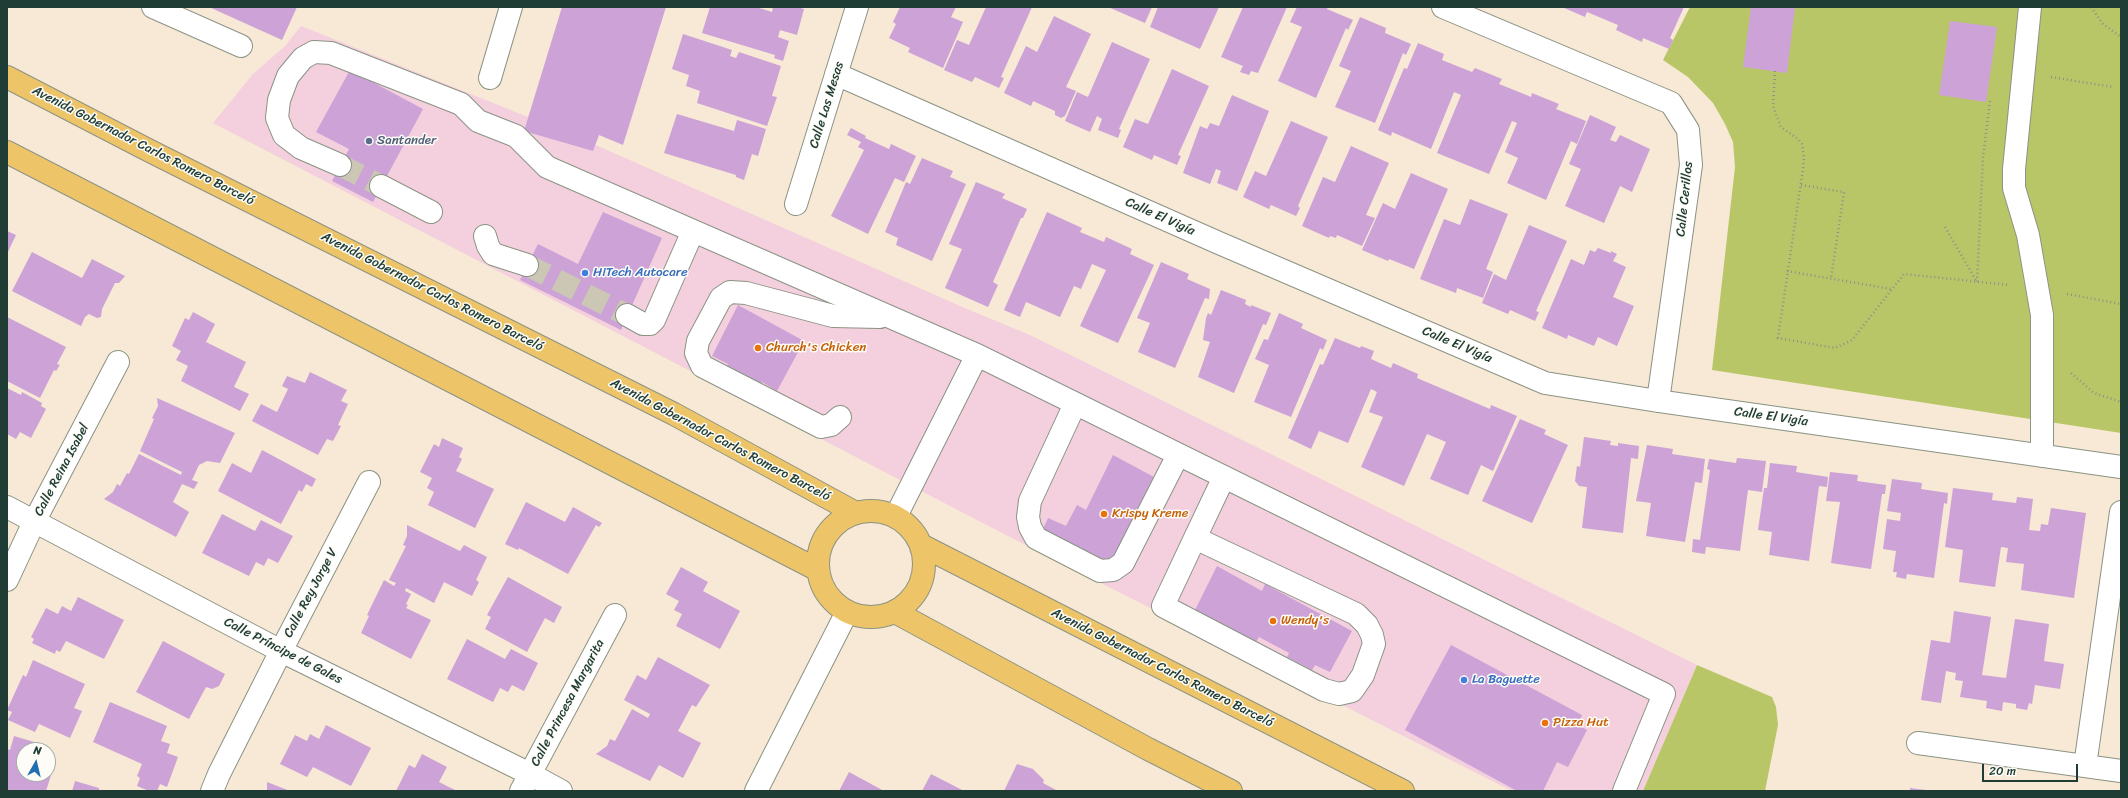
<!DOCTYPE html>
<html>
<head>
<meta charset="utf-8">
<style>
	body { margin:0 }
	#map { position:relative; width:2128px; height:798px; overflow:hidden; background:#f7e9d5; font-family:Sriracha,sans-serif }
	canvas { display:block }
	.frame { position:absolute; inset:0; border:8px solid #1f3d34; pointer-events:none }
	.north { position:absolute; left:16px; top:742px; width:40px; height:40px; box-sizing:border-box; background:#fdfcf7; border:1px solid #a4b0a9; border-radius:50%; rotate:8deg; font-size:11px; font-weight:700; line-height:16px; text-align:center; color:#1f3d34 }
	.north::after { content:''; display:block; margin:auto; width:14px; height:18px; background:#1f6fb2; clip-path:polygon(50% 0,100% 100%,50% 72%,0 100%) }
	.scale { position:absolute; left:1982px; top:764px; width:96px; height:18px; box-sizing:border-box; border:2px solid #1f3d34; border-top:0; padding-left:5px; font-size:12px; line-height:14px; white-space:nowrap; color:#1f3d34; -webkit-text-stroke:3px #fdfcf7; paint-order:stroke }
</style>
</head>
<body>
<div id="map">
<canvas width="2128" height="798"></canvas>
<div class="frame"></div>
<div class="north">N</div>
<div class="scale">20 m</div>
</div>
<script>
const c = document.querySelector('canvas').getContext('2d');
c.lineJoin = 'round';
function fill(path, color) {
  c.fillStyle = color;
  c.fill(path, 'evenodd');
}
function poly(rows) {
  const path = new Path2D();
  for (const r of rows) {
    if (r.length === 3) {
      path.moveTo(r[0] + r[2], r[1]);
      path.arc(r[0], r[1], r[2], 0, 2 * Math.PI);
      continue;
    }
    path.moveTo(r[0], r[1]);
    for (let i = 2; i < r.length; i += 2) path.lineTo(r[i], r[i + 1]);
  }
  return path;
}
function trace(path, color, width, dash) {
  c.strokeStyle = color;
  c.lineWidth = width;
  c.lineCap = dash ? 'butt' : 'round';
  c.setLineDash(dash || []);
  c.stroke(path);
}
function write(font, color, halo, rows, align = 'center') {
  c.font = font + ' Sriracha,sans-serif';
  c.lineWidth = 3;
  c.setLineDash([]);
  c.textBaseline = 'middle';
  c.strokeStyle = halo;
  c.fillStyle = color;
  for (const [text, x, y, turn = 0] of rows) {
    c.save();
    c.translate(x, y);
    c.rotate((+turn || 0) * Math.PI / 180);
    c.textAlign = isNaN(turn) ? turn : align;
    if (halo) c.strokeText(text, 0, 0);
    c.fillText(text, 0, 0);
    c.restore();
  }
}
const built = poly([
	[301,26,573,135,967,309,1030,335,1697,665,1643,791,1512,791,1004,534,213,123,253,74,285,46]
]);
const green = poly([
	[1690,7,2121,7,2121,433,1712,370,1735,167,1733,142,1725,124,1713,103,1688,77,1663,60],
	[1697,665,1772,697,1776,707,1778,725,1765,791,1643,791]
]);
const building = poly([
	[209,7,297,7,282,40],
	[562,7,666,7,623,145,599,135,593,151,524,131],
	[710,7,756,7,772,12,773,7,797,7,804,9,797,35,780,30,778,37,789,41,783,61,774,58,775,55,702,33],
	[900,7,956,7,951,17,963,22,943,68,908,52,910,48,889,38,896,24,893,22],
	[986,7,1032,7,1001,77,1004,78,999,88,975,77,972,82,944,70,957,40,969,45],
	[1108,7,1152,7,1145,23],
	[1158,7,1219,7,1200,49,1150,27],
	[1243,7,1287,7,1258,73,1251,71,1249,75,1240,72,1243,66,1221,57],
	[1297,7,1328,7,1327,9,1353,20,1348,30,1346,28,1316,98,1278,81,1302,27,1290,22],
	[1562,7,1684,7,1670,38,1673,40,1669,49,1643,38,1642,42,1616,30,1618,25,1587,12,1585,17],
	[1751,7,1795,7,1787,73,1743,67],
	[1054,16,1091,34,1066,87,1076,91,1065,116,1061,118,1055,115,1055,111,1033,101,1031,106,1004,93,1026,46,1037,52],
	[1360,17,1386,28,1385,33,1411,44,1406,55,1403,53,1375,123,1335,107,1351,71,1339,66],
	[1950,21,1997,27,1986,102,1939,95],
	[683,34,732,50,730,56,736,58,739,52,781,66,772,96,777,97,767,126,697,103,700,91,686,86,689,75,672,69],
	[1112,42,1150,59,1119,129,1121,130,1118,138,1098,130,1102,119,1097,116,1090,132,1065,121,1077,92,1088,97],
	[1418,43,1444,54,1442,60,1472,72,1475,68,1502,79,1499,84,1524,94,1531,97,1532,93,1559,104,1556,109,1586,121,1577,144,1571,141,1546,200,1507,183,1518,158,1505,152,1517,123,1512,121,1489,174,1437,153,1461,95,1454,92,1431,149,1392,132,1391,136,1378,130,1404,68,1407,69],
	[1172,69,1209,86,1178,155,1181,156,1177,165,1154,155,1152,160,1123,147,1135,119,1148,124],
	[350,70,423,109,373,202,332,181,349,149,316,132],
	[1232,95,1269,111,1237,191,1217,183,1221,171,1216,169,1210,184,1183,173,1200,126,1207,129,1210,123,1219,126],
	[677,114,734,131,737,120,766,129,758,156,752,154,744,180,736,177,736,175,664,153],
	[1590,115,1616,127,1610,140,1616,142,1620,135,1650,149,1632,192,1620,186,1604,223,1565,206,1581,169,1569,164],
	[1291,121,1328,137,1298,206,1300,208,1296,216,1271,205,1269,209,1243,197,1255,171,1266,176],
	[851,128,866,136,865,138,889,149,891,144,916,156,904,182,895,178,868,234,831,216,864,150,858,147,861,142,847,135],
	[1351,146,1389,163,1366,215,1375,218,1362,246,1337,235,1336,238,1330,236,1329,238,1302,226,1323,177,1335,182],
	[922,158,953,171,950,177,966,184,932,261,896,245,898,238,885,232,906,182,910,184],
	[1411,173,1448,189,1414,269,1389,259,1388,261,1362,250,1383,203,1395,209],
	[976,182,1005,194,1002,198,1027,209,1023,218,1021,218,993,282,998,285,988,307,945,288,962,249,949,244],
	[1470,199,1508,214,1486,269,1493,272,1483,298,1457,288,1456,293,1420,279,1444,219,1460,225],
	[603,212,662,238,621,330,520,280,538,244,578,264],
	[1047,212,1082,228,1080,232,1104,242,1106,237,1132,249,1130,254,1154,265,1118,343,1080,326,1106,270,1092,264,1081,289,1074,286,1060,317,1026,302,1020,317,1004,310],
	[1529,225,1567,241,1536,311,1539,312,1535,321,1510,310,1508,314,1482,303,1494,274,1506,280],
	[7,231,16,235,7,254],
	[1598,248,1611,253,1611,251,1617,254,1613,261,1626,267,1613,297,1634,306,1617,346,1598,337,1594,346,1568,335,1567,339,1542,328,1571,259,1584,265,1590,250,1595,252],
	[32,252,82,278,92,259,125,276,119,283,115,283,102,309,101,317,97,318,89,314,85,317,81,326,12,291],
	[1161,262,1189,274,1187,279,1210,289,1209,299,1205,298,1175,368,1138,352,1150,323,1137,318],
	[1221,290,1246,300,1245,304,1251,307,1251,305,1271,313,1266,325,1263,324,1234,393,1198,377,1210,342,1203,340,1206,318,1208,313,1211,315],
	[738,305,804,341,777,391,762,382,758,389,724,371,728,364,712,356],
	[193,312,215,324,206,342,246,362,234,387,249,394,240,411,181,381,188,366,176,360,181,351,172,346,185,318,189,320],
	[1279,313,1303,324,1301,328,1327,340,1323,350,1320,348,1291,417,1254,402,1269,365,1255,359,1264,339,1268,340],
	[7,317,66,347,57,364,60,365,56,371,54,370,40,398,7,381],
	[1335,338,1360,348,1361,346,1374,351,1371,359,1391,368,1393,363,1418,374,1417,378,1490,409,1491,405,1517,416,1493,471,1481,465,1468,495,1430,479,1446,442,1427,434,1404,486,1361,467,1383,417,1369,412,1377,392,1371,389,1348,443,1319,431,1311,449,1288,438,1320,364,1323,365],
	[310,372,347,390,341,401,348,404,338,425,341,426,333,441,327,439,318,455,252,421,261,404,277,412,288,389,282,386,287,376,305,383],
	[7,388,21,395,22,392,42,403,41,406,46,409,31,438,20,432,16,439,7,434],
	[157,398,235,433,220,463,207,461,199,465,192,480,198,482,194,489,182,484,173,502,189,512,176,537,104,499,113,492,117,484,120,486,127,473,129,474,139,454,181,475,182,472,140,451,154,419,152,418,158,406],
	[1520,419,1546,430,1544,434,1568,445,1532,523,1482,501],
	[1584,437,1611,441,1610,445,1618,446,1618,443,1639,446,1638,459,1631,458,1623,533,1582,528,1587,487,1579,486,1575,481,1577,466,1580,467],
	[442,438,463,448,459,457,462,459,456,471,494,489,475,528,428,505,434,492,427,488,432,478,420,472,434,444,439,447],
	[1647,445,1673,449,1672,454,1705,459,1702,483,1695,482,1685,542,1646,536,1651,503,1636,501],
	[262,450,316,479,312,487,306,484,302,492,299,490,281,524,218,491,232,463,251,473],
	[1113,455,1154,477,1111,564,1040,536,1048,518,1066,526,1077,505,1086,510],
	[1737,458,1766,461,1762,492,1748,490,1740,551,1706,547,1705,554,1692,552,1693,539,1700,540,1710,470,1707,469,1709,459,1736,463],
	[1770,463,1797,466,1796,472,1828,477,1827,487,1819,486,1809,561,1769,555,1772,532,1758,530,1764,488,1767,488],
	[1830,472,1858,475,1857,481,1886,485,1885,494,1882,494,1871,569,1831,563,1840,502,1826,501],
	[1892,479,1922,483,1921,489,1948,493,1947,504,1944,503,1934,578,1907,574,1906,579,1896,577,1897,572,1893,572,1896,551,1883,549,1887,519,1900,521,1901,513,1887,511],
	[1953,488,1993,493,1992,500,2016,503,2017,497,2033,499,2029,530,2040,531,2041,524,2048,525,2051,508,2086,513,2074,598,2021,590,2024,564,2006,562,2008,548,2001,547,1995,587,1959,582,1963,550,1945,547],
	[526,502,565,522,573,507,602,523,599,527,596,525,568,574,519,548,518,550,505,544],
	[222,514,255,531,261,520,293,536,278,563,268,558,264,566,256,562,249,576,202,553],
	[407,525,460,551,464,545,487,557,476,580,479,582,472,596,444,582,434,603,406,588,405,591,411,594,406,604,408,605,406,608,431,620,411,659,361,633,369,616,367,615,384,580,394,586,396,583,389,580,406,546,403,545,407,536],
	[1217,566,1262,591,1265,584,1352,631,1330,672,1315,665,1312,670,1287,657,1289,653,1259,637,1255,644,1195,610],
	[681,567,708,582,703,591,740,611,720,649,676,626,682,614,674,610,679,601,666,594],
	[508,577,562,607,554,623,545,618,527,652,485,629,491,617,487,615],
	[78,597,124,620,104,659,66,641,60,652,56,650,55,654,32,643,34,639,31,637,46,608,58,614,62,606,71,611],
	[1954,611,1991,617,1982,675,2006,678,2015,619,2049,624,2044,661,2064,664,2060,689,2035,685,2032,704,2029,703,2027,710,2016,708,2016,704,2003,702,2002,711,1986,708,1987,701,1960,697,1963,681,1955,680,1956,673,1946,671,1941,703,1921,700,1931,640,1950,643],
	[467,639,505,659,511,649,538,663,524,691,512,685,508,692,500,688,493,702,447,679],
	[163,641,225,674,219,686,212,689,206,687,189,719,136,692],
	[1451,645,1582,715,1578,725,1587,730,1568,767,1557,762,1543,791,1517,791,1405,730],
	[658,657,710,685,696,707,692,705,678,731,701,743,683,778,659,765,650,781,596,754,607,746,610,739,615,741,632,709,648,718,650,714,624,700,637,675,646,680],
	[33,660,85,684,74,708,82,711,70,738,39,724,35,732,8,720,12,712,7,710,23,675,26,677],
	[110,702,167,726,161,741,170,744,167,753,178,757,167,787,160,784,157,791,149,791,137,786,140,778,137,776,142,764,93,742],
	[326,725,371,748,351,786,313,767,307,777,280,764,295,735,307,741,310,734,319,739],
	[14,736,41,744,40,750,24,750,24,774,48,774,48,761,55,763,46,791,7,791,7,749,10,750],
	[422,754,447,767,439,782,457,791,396,791,409,765,415,768],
	[1017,764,1033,769,1044,780,1043,783,1056,790,1056,791,1004,791],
	[849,772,884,791,839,791],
	[931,774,964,791,922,791],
	[75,781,99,788,99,791,72,791],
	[267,782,290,791,267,791],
	[1910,788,1926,790,1926,791,1910,791]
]);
const minorTunnel = poly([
	[340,165,381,186],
	[527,265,627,315]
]);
const path = poly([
	[2091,7,2103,24,2121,37],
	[1775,71,1773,106,1781,127,1798,139,1802,144,1804,157,1803,169,1778,338,1835,348,1852,340,1904,274,2009,285],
	[2051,77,2113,87],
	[1801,185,1844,192,1831,278],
	[1945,227,1977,282,1983,157,1990,101],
	[1787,271,1891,289],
	[2067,294,2121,304],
	[2071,373,2094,393,2121,402]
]);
const minor = poly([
	[153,7,241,46],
	[1443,7,1671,103,1688,130,1691,165,1658,401],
	[2030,7,2014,169,2014,188,2028,235,2042,315,2042,456],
	[836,74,1219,243,1545,383,1658,401,2121,467],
	[490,78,511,7],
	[340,165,301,148,284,135,277,118,279,100,288,76,303,58,314,52,331,53,461,104,478,121,516,136,547,167,977,355,1664,694,1624,791],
	[381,186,431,212],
	[796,204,857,7],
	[485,236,488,246,493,254,527,265],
	[627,315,643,324,650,324,654,320,693,231],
	[1075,404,1030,501,1028,517,1030,527,1036,538,1100,571,1113,570,1123,563,1178,455],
	[840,417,831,425,821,427,702,366,696,353,698,341,721,298,730,292,746,293,833,316,880,317],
	[7,507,281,651,530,774,561,791],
	[896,516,977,355],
	[1195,538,1356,614,1367,625,1372,635,1374,644,1363,675,1352,691,1339,694,1324,690,1163,606,1195,538,1224,477],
	[7,580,34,522,118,362],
	[1918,743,2121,771],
	[2085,766,2121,512],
	[212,791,219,774,281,651,369,482],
	[521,791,615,615],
	[756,791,847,612]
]);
const major = poly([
	[7,77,148,150,674,414,854,512],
	[7,152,818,570],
	[871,564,53],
	[921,545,1403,791],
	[895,612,1148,749,1231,791]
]);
const markers = [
	[369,141,4,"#5c6f8a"],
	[585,273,4,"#3f7fe0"],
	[758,348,4,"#e8710a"],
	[1104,514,4,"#e8710a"],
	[1273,621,4,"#e8710a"],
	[1464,680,4,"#3f7fe0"],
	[1545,723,4,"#e8710a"]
];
const streetNames = [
	["Calle Las Mesas",827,105,-73],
	["Avenida Gobernador Carlos Romero Barceló",143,146,27],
	["Calle Cerillos",1685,199,-84],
	["Calle El Vigía",1160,217,24],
	["Avenida Gobernador Carlos Romero Barceló",432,292,27],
	["Calle El Vigía",1457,345,23],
	["Calle El Vigía",1771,417,8],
	["Avenida Gobernador Carlos Romero Barceló",720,440,28],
	["Calle Reina Isabel",62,470,-62],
	["Calle Rey Jorge V",311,593,-62],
	["Calle Príncipe de Gales",283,651,27],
	["Avenida Gobernador Carlos Romero Barceló",1162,668,27],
	["Calle Princesa Margarita",568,703,-62]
];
const serviceNames = [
	["Santander",377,141]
];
const shopNames = [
	["HiTech Autocare",593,273],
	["La Baguette",1472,680]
];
const foodNames = [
	["Church's Chicken",766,348],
	["Krispy Kreme",1112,514],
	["Wendy's",1281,621],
	["Pizza Hut",1553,723]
];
fill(built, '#f4cfde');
fill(green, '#b9c668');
fill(building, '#cca2d7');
trace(minorTunnel, '#ccc7b5', 22, [22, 11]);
trace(minor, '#8b9384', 24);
trace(major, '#8b9384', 24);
trace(path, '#8b9384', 2.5, [1, 3]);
trace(minor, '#fff', 22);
trace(major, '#eec469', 22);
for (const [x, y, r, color] of markers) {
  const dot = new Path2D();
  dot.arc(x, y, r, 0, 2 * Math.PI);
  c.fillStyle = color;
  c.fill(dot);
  trace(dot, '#fdfcf7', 1.5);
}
write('13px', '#1f3d34', '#fdfcf7', streetNames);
write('13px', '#4e5e75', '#fdfcf7', serviceNames, 'left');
write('13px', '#366cbe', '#fdfcf7', shopNames, 'left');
write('13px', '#c56008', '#fdfcf7', foodNames, 'left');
</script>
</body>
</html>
